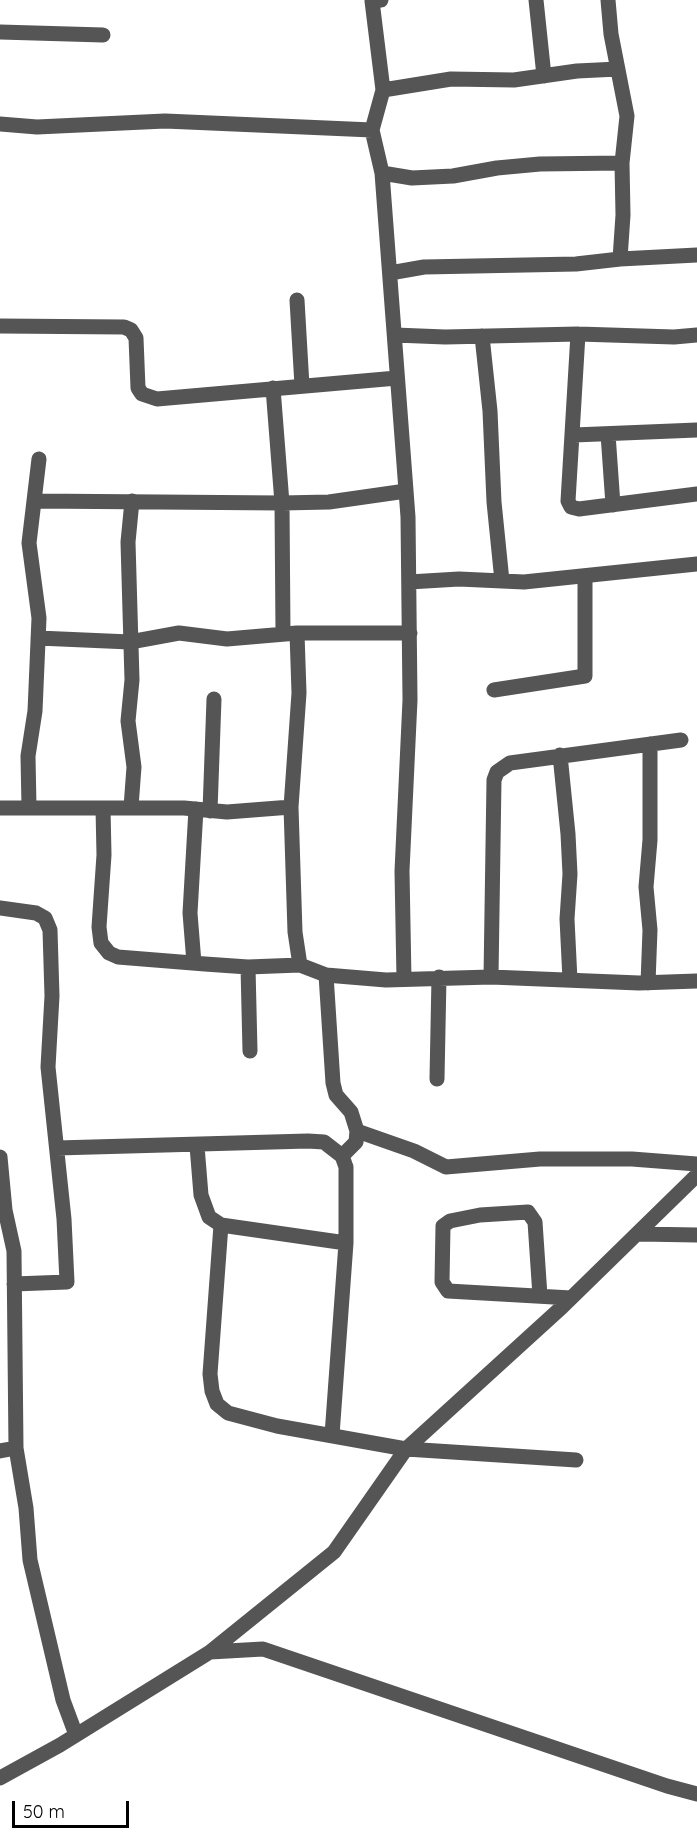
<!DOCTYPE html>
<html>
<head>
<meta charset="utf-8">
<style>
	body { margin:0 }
	#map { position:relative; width:697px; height:1840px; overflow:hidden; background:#fff; font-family:Quicksand,sans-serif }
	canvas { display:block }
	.scale { position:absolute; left:12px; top:1801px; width:117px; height:27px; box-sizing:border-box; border:3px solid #000; border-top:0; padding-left:8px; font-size:18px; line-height:21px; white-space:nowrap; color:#000; -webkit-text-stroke:4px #fff; paint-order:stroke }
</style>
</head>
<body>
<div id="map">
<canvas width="697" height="1840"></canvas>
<div class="scale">50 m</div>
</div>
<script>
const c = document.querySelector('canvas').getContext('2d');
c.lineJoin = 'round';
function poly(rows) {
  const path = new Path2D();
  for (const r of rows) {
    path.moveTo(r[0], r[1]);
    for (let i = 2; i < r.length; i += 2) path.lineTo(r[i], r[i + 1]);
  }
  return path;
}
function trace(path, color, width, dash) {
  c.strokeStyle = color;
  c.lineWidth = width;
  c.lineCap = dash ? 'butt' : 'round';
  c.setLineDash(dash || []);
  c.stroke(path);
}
const minor = poly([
	[381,0,372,1,383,90,372,130,382,173,408,517,410,700,402,871,404,979],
	[536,0,544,76],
	[0,32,103,35],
	[383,90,451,79,514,80,577,71,618,69],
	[0,124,37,127,165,121,372,130],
	[382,173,412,178,453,176,497,168,540,164,622,163],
	[620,259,697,255],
	[390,273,424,267,576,264,620,259,623,215,622,163,627,116,611,34,608,0],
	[297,300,302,386],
	[0,326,124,327,131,330,136,338,138,388,142,394,157,399,397,378],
	[578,334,568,501,571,507,579,509,697,494],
	[395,335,445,337,578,334,674,337,697,335],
	[482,336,490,411,494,502,502,581],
	[273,388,282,503,329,502,406,491],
	[608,434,613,505],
	[574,435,697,430],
	[35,501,282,503,283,634],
	[409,582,459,579,524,582,697,564],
	[38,638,130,642,179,633,227,639,297,633,410,633],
	[494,690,585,676,585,576],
	[560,755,568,834,570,874,567,919,570,980],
	[29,807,28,756,35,711,39,618,29,543,39,459],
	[131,807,134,767,128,721,132,680,128,542,132,501],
	[291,807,299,693,297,633],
	[0,808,184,808,227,812,291,807,295,932,300,965,326,975,386,980,491,977,639,983,697,981],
	[103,808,104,855,99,927,101,943,109,953,118,957,205,964,248,967,300,965],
	[210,811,214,699],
	[0,908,36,913,45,918,50,930,52,996,48,1067,64,1219,67,1282,14,1284],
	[194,963,190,913,196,809],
	[248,967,250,1051],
	[326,975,333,1083,336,1095,351,1112,357,1131,356,1142,342,1156],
	[491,977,494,780,497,772,510,763,681,740],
	[648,983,650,930,646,887,650,840,650,744],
	[437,1079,439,977],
	[357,1131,414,1151,446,1167,540,1159,632,1159,697,1164],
	[197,1146,201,1195,209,1217,221,1225,346,1243],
	[57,1148,308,1141,324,1142,342,1156,346,1167,346,1243,332,1435],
	[0,1157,5,1210,14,1251,16,1448,26,1508,30,1560,63,1700,76,1735],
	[221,1225,210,1374,212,1391,217,1404,228,1413,277,1426,406,1449,576,1460],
	[639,1234,697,1235],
	[540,1296,535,1222,528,1212,480,1215,450,1221,443,1226,442,1282,448,1291,571,1298],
	[0,1451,16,1448],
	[210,1652,263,1649,667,1786,697,1794],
	[0,1778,60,1745,210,1652,334,1552,406,1449,562,1307,697,1175]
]);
trace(minor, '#555', 15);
</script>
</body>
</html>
